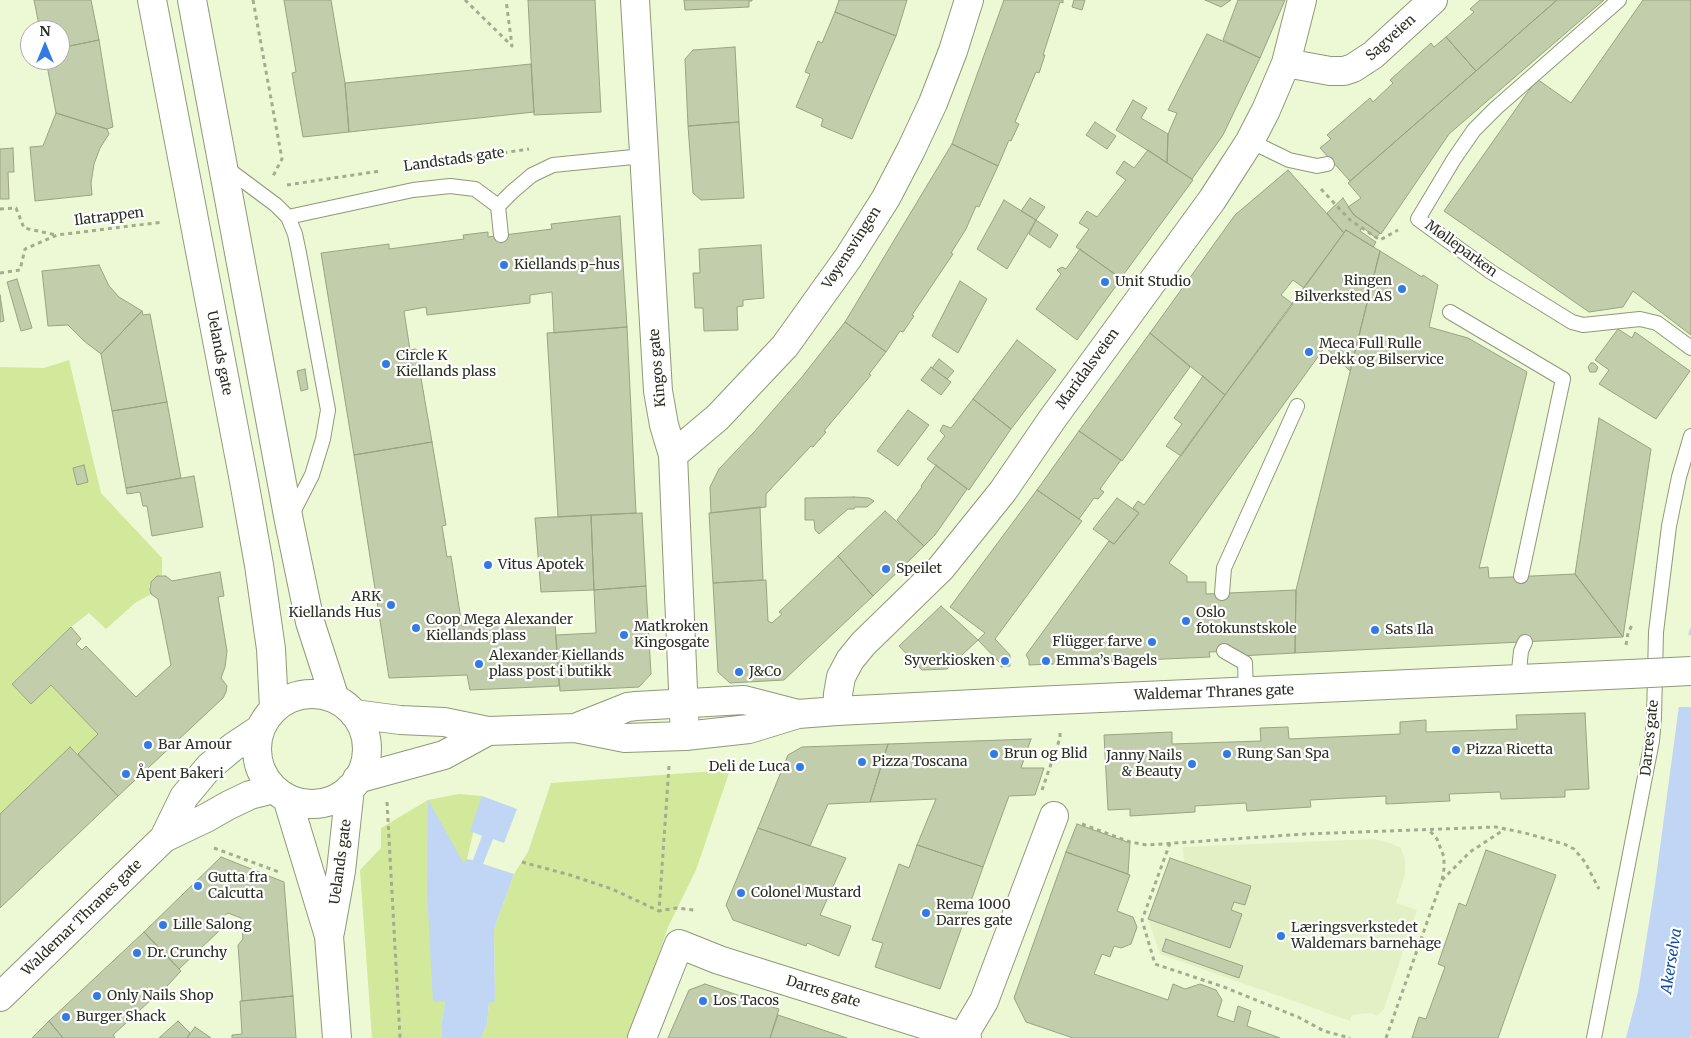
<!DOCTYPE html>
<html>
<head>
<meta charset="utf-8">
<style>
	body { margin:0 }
	#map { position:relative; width:1691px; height:1038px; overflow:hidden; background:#edf8d5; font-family:Merriweather,serif }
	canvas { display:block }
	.north { position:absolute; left:20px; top:20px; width:50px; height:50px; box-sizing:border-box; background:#fff; border:1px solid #abaca7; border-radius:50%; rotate:0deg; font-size:14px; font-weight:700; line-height:20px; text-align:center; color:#2c3022 }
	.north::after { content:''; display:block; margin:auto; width:18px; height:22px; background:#337ae7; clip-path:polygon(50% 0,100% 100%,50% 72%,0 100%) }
</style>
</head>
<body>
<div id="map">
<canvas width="1691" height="1038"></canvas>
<div class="north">N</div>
</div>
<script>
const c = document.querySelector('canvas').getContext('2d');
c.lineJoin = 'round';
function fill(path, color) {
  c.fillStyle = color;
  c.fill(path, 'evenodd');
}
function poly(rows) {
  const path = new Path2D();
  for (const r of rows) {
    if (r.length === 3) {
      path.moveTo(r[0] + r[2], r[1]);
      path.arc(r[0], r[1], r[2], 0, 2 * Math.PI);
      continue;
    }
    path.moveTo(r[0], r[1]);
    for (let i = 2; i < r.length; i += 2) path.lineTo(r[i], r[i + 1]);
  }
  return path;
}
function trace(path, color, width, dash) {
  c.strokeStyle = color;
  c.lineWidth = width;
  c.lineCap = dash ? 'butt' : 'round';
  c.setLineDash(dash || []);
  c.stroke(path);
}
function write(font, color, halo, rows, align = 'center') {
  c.font = font + ' Merriweather,serif';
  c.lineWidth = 4.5;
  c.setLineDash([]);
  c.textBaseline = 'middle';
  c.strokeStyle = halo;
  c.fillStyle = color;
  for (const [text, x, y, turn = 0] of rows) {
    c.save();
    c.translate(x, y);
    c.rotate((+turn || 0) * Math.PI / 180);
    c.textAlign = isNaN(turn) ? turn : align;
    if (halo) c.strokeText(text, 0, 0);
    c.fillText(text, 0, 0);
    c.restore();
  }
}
const built = poly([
	[1374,839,1390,843,1401,848,1405,860,1405,874,1396,903,1417,910,1384,1009,1377,1016,1370,1013,1352,1015,1350,1021,1160,954,1148,919,1170,858,1184,862,1183,847]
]);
const green = poly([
	[69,360,101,493,162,558,162,575,157,576,151,582,149,586,151,594,135,603,106,629,89,613,71,627,12,683,31,704,51,685,98,734,78,754,70,747,0,814,0,367,44,368],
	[730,770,696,870,668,927,631,1038,481,1038,487,1024,489,1002,495,1001,494,929,514,874,528,852,551,783],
	[459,794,482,796,433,1001,445,1002,441,1026,442,1038,372,1038,360,870,381,848,381,828,428,800]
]);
const water = poly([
	[1691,627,1691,1035,1690,1038,1626,1038,1638,992,1655,885,1689,631],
	[482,796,517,809,504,843,493,839,483,864,514,874,494,929,495,1002,489,1002,487,1024,481,1038,442,1038,441,1026,445,1002,433,1002,427,891,428,800,464,864,466,859,473,860,482,836,470,831]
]);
const pier = poly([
	[1691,635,1691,707,1677,707,1686,636]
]);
const building = poly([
	[34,0,91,0,99,40,60,48,60,30,40,30,34,0],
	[284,0,331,0,345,83,349,132,303,137,292,73,296,72,284,0],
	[528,0,595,0,601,112,534,115,528,0],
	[684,0,752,0,752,1,749,1,749,7,685,10,684,0],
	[839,0,907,0,896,36,835,12,839,0],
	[1004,0,1063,0,1063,3,1060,2,1043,55,1045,55,1039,73,1036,72,1015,122,1019,124,1011,141,1009,140,998,166,952,144,1004,0],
	[1074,0,1085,0,1082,10,1072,7,1074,0],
	[1205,0,1231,0,1221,7,1205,0],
	[1238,0,1285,0,1260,58,1223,40,1238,0],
	[1480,0,1557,0,1476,71,1446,37,1474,12,1470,9,1480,0],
	[1557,0,1604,0,1449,134,1381,234,1354,215,1348,207,1361,198,1348,183,1557,0],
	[1643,0,1691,0,1691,335,1633,291,1623,307,1589,312,1444,211,1537,79,1571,103,1643,0],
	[835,12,896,36,852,139,821,126,823,119,796,107,810,74,805,72,818,41,822,43,835,12],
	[1207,34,1260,58,1223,135,1192,179,1167,163,1168,134,1177,113,1168,110,1207,34],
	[1446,37,1476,71,1350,181,1320,148,1331,139,1327,135,1370,98,1373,102,1393,83,1390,80,1431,43,1434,47,1446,37],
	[99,40,113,127,107,129,56,113,46,60,60,60,60,48,99,40],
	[735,47,739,122,688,126,685,59,693,50,735,47],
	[531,64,534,112,349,132,345,83,531,64],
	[1133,100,1147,108,1141,118,1168,134,1167,163,1116,130,1133,100],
	[56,113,107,129,109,134,100,148,94,164,91,183,92,195,35,201,30,147,43,146,56,113],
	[739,122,744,198,701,200,693,193,688,126,739,122],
	[1095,122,1116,136,1107,149,1086,135,1095,122],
	[952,144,998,166,979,207,976,206,966,229,951,253,953,254,912,315,914,316,903,332,900,331,886,352,845,322,952,144],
	[13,148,14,172,8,172,9,199,0,199,0,149,13,148],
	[1148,150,1193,180,1121,278,1076,247,1089,229,1079,223,1087,211,1097,217,1126,180,1116,173,1124,161,1134,168,1148,150],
	[1288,170,1344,233,1304,288,1293,280,1281,295,1293,304,1225,395,1150,333,1235,215,1288,170],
	[1030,198,1045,207,1036,220,1021,211,1030,198],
	[1343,198,1354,215,1380,233,1376,238,1362,227,1360,231,1376,242,1373,247,1346,230,1344,233,1327,213,1343,198],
	[1004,200,1036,220,1007,269,977,249,1004,200],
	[620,216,627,327,554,333,552,292,530,295,530,303,427,315,426,307,404,311,410,350,416,349,432,442,354,455,321,253,389,244,389,249,464,239,463,235,488,232,488,237,552,229,551,224,620,216],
	[1036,220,1058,235,1050,248,1029,234,1036,220],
	[1346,230,1380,251,1350,371,1325,347,1169,563,1187,576,1187,582,1206,582,1206,594,1296,590,1295,653,1239,656,1239,651,1209,652,1210,657,1029,665,1029,660,1026,655,1109,541,1114,544,1139,513,1133,508,1138,501,1144,505,1346,230],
	[761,245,764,298,743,300,743,306,737,307,738,330,704,331,703,308,695,308,693,273,700,273,699,249,761,245],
	[1080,249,1121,279,1077,340,1036,309,1061,274,1057,270,1062,267,1066,269,1080,249],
	[1380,251,1422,277,1423,275,1438,285,1429,327,1468,338,1527,372,1479,568,1488,567,1489,578,1575,574,1623,637,1295,653,1296,590,1380,251],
	[99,265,109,286,119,297,142,311,101,354,84,341,68,325,48,326,42,271,99,265],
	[17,279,32,328,21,331,7,282,17,279],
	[960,281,987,299,958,353,932,336,960,281],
	[0,295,4,321,0,322,0,295],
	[142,311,143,315,150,314,167,402,112,411,101,354,142,311],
	[845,322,886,352,869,374,871,375,824,431,826,432,813,447,811,446,766,494,766,507,711,513,710,487,719,469,755,431,802,377,845,322],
	[627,327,636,513,558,517,547,333,627,327],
	[1618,329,1632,338,1635,332,1690,371,1656,419,1599,384,1609,370,1595,360,1618,329],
	[1150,333,1190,367,1122,461,1079,431,1150,333],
	[1017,340,1056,370,1011,429,973,399,1017,340],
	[939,359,954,371,947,379,932,368,939,359],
	[1591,363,1594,363,1598,367,1596,372,1590,372,1588,367,1591,363],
	[931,367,951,382,941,395,921,380,931,367],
	[305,369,308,389,301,391,297,371,305,369],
	[1203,376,1225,395,1181,456,1166,446,1182,424,1174,418,1203,376],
	[973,399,1011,429,969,490,927,459,945,436,940,431,943,425,951,428,973,399],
	[167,402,181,478,126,488,112,411,167,402],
	[908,410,929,425,898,466,877,451,908,410],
	[1599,418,1651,449,1623,637,1575,574,1599,418],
	[1079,431,1121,460,1100,489,1104,492,1098,499,1094,498,1079,519,1037,490,1079,431],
	[432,442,446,525,442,526,447,557,451,556,462,626,555,622,559,686,470,690,467,675,389,678,354,455,432,442],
	[84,465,88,482,77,485,73,468,84,465],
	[936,465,967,489,935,535,924,546,897,520,922,487,921,486,936,465],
	[194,476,203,527,152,536,147,506,143,506,140,492,127,494,126,488,194,476],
	[1037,490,1082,521,995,639,1010,655,1010,666,1001,667,1001,664,978,640,985,633,950,607,1037,490],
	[854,497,869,498,874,501,867,507,855,507,854,509,848,509,819,534,815,530,814,520,805,520,805,498,854,497],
	[1117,498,1139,513,1114,544,1093,529,1117,498],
	[760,507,763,580,713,583,709,513,760,507],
	[885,511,924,546,873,596,838,556,885,511],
	[642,513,646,586,594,590,591,515,642,513],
	[591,515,594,590,541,592,535,518,591,515],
	[838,556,873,596,784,680,730,683,718,672,713,583,766,580,768,621,772,623,782,614,779,612,838,556],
	[220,572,224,596,218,597,227,651,225,667,221,678,227,686,226,692,223,698,118,796,78,754,98,734,51,685,31,704,12,684,71,627,81,639,76,644,82,650,86,646,136,697,171,665,158,599,151,594,150,590,151,582,157,576,166,576,172,581,220,572],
	[646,586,651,674,639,687,560,691,556,635,596,633,594,590,646,586],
	[941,606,978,640,947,669,922,670,899,646,941,606],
	[1585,713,1589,789,1565,790,1565,797,1501,799,1500,792,1449,794,1450,801,1386,804,1386,796,1310,800,1311,807,1247,811,1246,803,1195,806,1195,812,1130,816,1130,809,1108,810,1104,735,1172,732,1172,744,1261,741,1260,728,1288,727,1289,739,1400,734,1400,722,1426,720,1426,732,1517,729,1516,715,1585,713],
	[1031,739,1021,768,1044,768,1035,795,1009,796,983,867,917,845,936,799,870,802,888,744,1031,739],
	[888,744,870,802,828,804,810,846,758,828,788,755,802,747,888,744],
	[70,747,118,796,0,908,0,814,70,747],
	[1077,824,1130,843,1128,874,1066,852,1077,824],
	[758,828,846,858,820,915,851,926,839,956,807,943,806,946,733,920,726,905,758,828],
	[917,845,983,867,940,989,875,967,883,943,872,940,899,864,909,868,917,845],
	[1486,850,1556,875,1498,1038,1412,1038,1419,1017,1426,1019,1445,967,1438,964,1459,903,1466,906,1486,850],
	[1066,852,1130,875,1117,911,1133,917,1137,927,1131,944,1121,948,1114,946,1110,957,1102,954,1094,974,1168,1000,1173,984,1185,989,1200,984,1216,990,1222,1000,1217,1016,1234,1022,1238,1006,1251,1011,1247,1026,1280,1038,1073,1038,1026,1022,1014,998,1066,852],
	[221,857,284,882,293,996,242,1001,238,945,243,939,241,918,228,913,220,919,220,930,179,969,144,932,221,857],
	[1170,858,1251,886,1245,905,1234,902,1231,910,1242,914,1230,948,1148,919,1170,858],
	[144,932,181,971,167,986,168,988,156,1001,153,998,113,1035,115,1038,63,1038,49,1021,144,932],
	[1166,939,1243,966,1239,978,1162,951,1166,939],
	[705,984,779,1009,770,1038,668,1038,689,990,705,984],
	[293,996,296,1038,232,1038,232,1035,242,1034,240,1001,293,996],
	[778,1015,847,1038,770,1038,778,1015],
	[49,1021,63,1038,32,1038,49,1021],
	[178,1021,190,1033,187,1038,159,1038,178,1021],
	[195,1027,211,1038,187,1038,195,1027]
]);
const path = poly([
	[253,0,282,159,273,176],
	[465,0,512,46,506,0],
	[448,161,529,149],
	[287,185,380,171],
	[1321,189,1350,220,1380,240,1398,230],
	[0,209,16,208,24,228,56,235],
	[0,273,20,270,25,249,57,235,163,222],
	[1626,645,1628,633,1632,625],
	[669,766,659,911,676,908,694,910],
	[1042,790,1060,738,1060,731],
	[387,802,400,1038],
	[1082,824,1130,842,1147,845,1305,834,1496,827,1525,833,1564,844,1574,849,1585,862,1599,889],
	[1170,843,1142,920,1155,964,1224,987,1298,1017,1324,1031,1350,1038],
	[214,848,279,872],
	[522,862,570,875,612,889,659,911],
	[1442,880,1470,852,1505,829],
	[1386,1038,1442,880,1444,869,1444,857,1437,839,1429,830]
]);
const lane = poly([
	[1619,0,1496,108,1474,130,1454,159,1418,219,1491,272,1572,322,1583,325,1640,319,1657,323,1691,348],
	[1250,141,1289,160,1317,166,1327,164],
	[225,167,276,205,288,217,295,234,299,253,328,410,323,439,312,475,291,516],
	[288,217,413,190,450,186,475,189,498,206],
	[501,235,498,206,512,192,532,175,553,165,643,156],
	[1450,312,1563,379,1521,576],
	[1222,593,1224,568,1297,406],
	[1224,651,1245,663,1246,692],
	[1518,680,1521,651,1525,642],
	[1594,1038,1652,741,1654,718,1656,632,1669,526,1679,477,1691,436]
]);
const street = poly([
	[635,0,658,391,664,425,673,455,685,736],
	[1286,63,1330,71,1344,71,1353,68,1373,55,1433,0],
	[673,455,718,417,785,346,848,258,886,198,911,150,933,103,953,51,969,0],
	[837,711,838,694,841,677,850,660,863,644,941,568,1003,491,1053,418,1212,200,1232,169,1250,141,1266,110,1286,63,1302,0],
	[642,1038,679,944,719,960,967,1038],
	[962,1038,984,1001,1054,816]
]);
const secondary = poly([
	[152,0,244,481,259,565,271,649,274,708],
	[192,0,289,521,310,622,335,699],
	[312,749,55],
	[354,714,400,720,444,722,488,731,575,728,625,738,685,736,749,729,798,714,837,711,1034,701,1630,674],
	[575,728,628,707,636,706,744,700,798,714],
	[357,779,444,755,488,731],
	[287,798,329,936,337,1038],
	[164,838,206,818,229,805,250,795,274,789],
	[330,932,341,871,350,788],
	[0,997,164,838,184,797,209,767,233,747,260,729]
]);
const secondaryBridge = poly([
	[1630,674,1691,671]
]);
const markers = [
	[504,265,5,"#337ae7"],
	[1105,282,5,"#337ae7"],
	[1402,289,5,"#337ae7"],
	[1309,352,5,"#337ae7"],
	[386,364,5,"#337ae7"],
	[488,565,5,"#337ae7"],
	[886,569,5,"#337ae7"],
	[391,605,5,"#337ae7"],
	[1186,621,5,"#337ae7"],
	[416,628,5,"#337ae7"],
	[1375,630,5,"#337ae7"],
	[624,635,5,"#337ae7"],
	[1152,642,5,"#337ae7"],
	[1005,661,5,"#337ae7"],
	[1046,661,5,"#337ae7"],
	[479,664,5,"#337ae7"],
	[739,672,5,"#337ae7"],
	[148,745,5,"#337ae7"],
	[1456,750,5,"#337ae7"],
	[994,754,5,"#337ae7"],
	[1227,754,5,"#337ae7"],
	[862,762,5,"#337ae7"],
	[1192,764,5,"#337ae7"],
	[800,767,5,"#337ae7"],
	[126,774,5,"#337ae7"],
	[198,886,5,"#337ae7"],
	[741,893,5,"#337ae7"],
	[926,913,5,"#337ae7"],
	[163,925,5,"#337ae7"],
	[1281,936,5,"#337ae7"],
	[137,953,5,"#337ae7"],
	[97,996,5,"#337ae7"],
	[703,1001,5,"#337ae7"],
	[66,1017,5,"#337ae7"]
];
const streetNames = [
	["Sagveien",1391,38,-42],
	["Landstads gate",454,160,-8],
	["Ilatrappen",109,217,-7],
	["Vøyensvingen",852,248,-57],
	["Mølleparken",1461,249,36],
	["Uelands gate",219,353,79],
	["Kingos gate",658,368,-95],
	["Maridalsveien",1088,369,-54],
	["Waldemar Thranes gate",1214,693,-2],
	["Darres gate",1650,738,-84],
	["Uelands gate",341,862,-82],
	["Waldemar Thranes gate",82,918,-44],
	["Darres gate",823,992,17]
];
const poiNames = [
	["Kiellands p-hus",514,265],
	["Ringen",1392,281,"right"],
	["Bilverksted AS",1392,297,"right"],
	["Unit Studio",1115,282],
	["Meca Full Rulle",1319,344],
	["Dekk og Bilservice",1319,360],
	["Circle K",396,356],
	["Kiellands plass",396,372],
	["Vitus Apotek",498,565],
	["Speilet",896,569],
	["ARK",381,597,"right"],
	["Kiellands Hus",381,613,"right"],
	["Oslo",1196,613],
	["fotokunstskole",1196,629],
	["Coop Mega Alexander",426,620],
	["Kiellands plass",426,636],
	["Matkroken",634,627],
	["Kingosgate",634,643],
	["Sats Ila",1385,630],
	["Flügger farve",1142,642,"right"],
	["Alexander Kiellands",489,656],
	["plass post i butikk",489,672],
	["Syverkiosken",995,661,"right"],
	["Emma’s Bagels",1056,661],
	["J&Co",749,672],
	["Bar Amour",158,745],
	["Pizza Ricetta",1466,750],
	["Brun og Blid",1004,754],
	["Rung San Spa",1237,754],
	["Janny Nails",1182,756,"right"],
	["& Beauty",1182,772,"right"],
	["Pizza Toscana",872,762],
	["Deli de Luca",790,767,"right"],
	["Åpent Bakeri",136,774],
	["Gutta fra",208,878],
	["Calcutta",208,894],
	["Colonel Mustard",751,893],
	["Rema 1000",936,905],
	["Darres gate",936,921],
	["Lille Salong",173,925],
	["Læringsverkstedet",1291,928],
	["Waldemars barnehage",1291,944],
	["Dr. Crunchy",147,953],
	["Only Nails Shop",107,996],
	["Los Tacos",713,1001],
	["Burger Shack",76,1017]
];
const waterNames = [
	["Akerselva",1672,961,-81]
];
fill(built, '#e3f0c5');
fill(green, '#d2e89b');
fill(water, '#c1d5f5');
fill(pier, '#edf8d5');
fill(building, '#c2cdab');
trace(building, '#99a382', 1);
trace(lane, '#8f9978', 16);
trace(street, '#8f9978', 30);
trace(secondary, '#8f9978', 30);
trace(path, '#a3ac91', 3, [4, 4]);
trace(lane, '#fff', 14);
trace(street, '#fff', 28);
trace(secondary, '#fff', 28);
trace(secondaryBridge, '#8f9978', 30, []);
trace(secondaryBridge, '#fff', 28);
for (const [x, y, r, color] of markers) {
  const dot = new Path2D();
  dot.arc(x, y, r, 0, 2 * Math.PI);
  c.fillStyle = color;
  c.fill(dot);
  trace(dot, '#fff', 2);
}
write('14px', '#2c3022', '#fff', streetNames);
write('14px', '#2c3022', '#fff', poiNames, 'left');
write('italic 15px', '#114da4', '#fff', waterNames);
</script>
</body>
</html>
